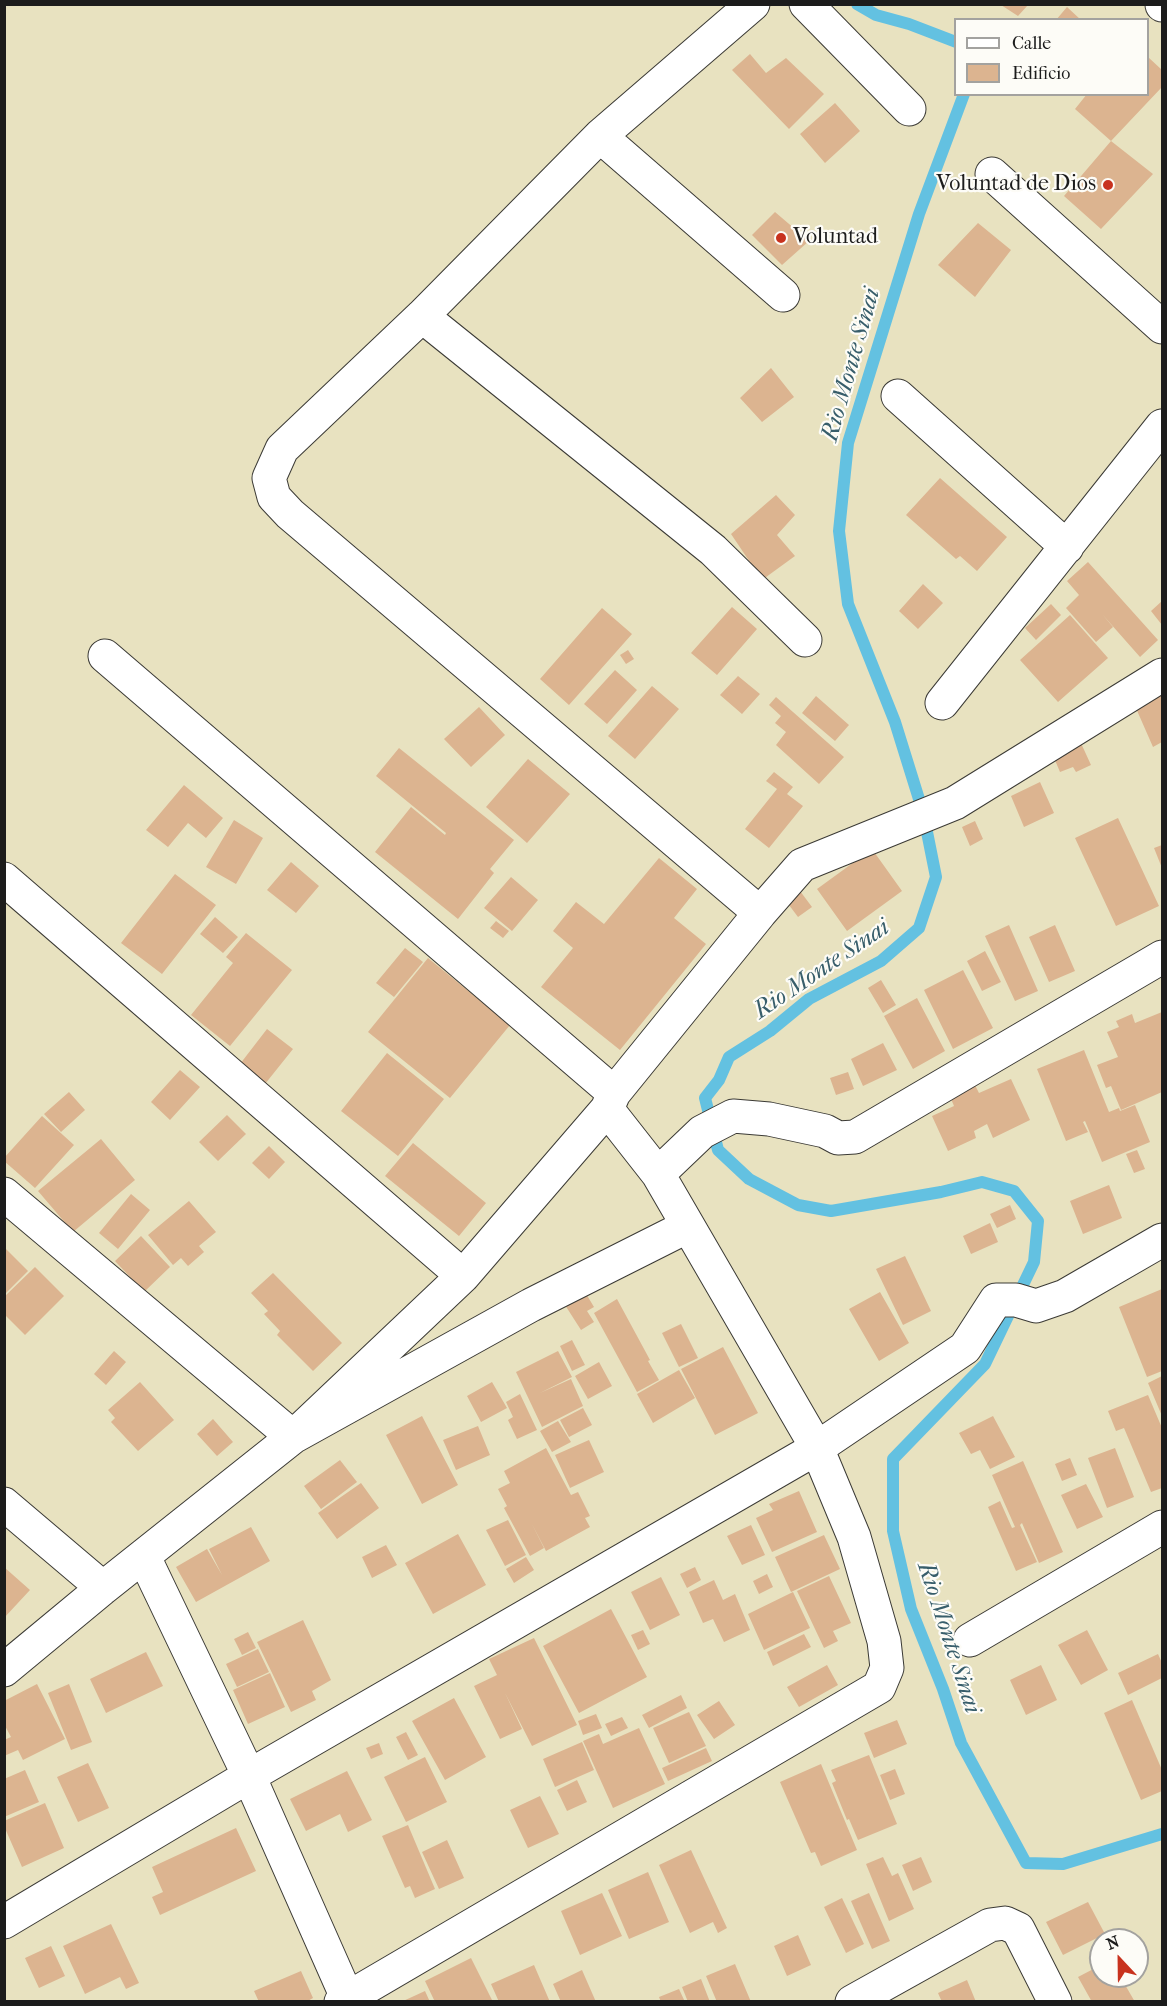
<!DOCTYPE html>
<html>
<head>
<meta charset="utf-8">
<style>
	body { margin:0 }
	#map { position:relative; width:1167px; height:2006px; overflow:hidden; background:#e8e2c0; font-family:"IM FELL French Canon",serif }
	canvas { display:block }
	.frame { position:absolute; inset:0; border:6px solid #1c1c1c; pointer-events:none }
	.legend { position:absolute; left:954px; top:18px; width:195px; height:78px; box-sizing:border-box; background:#fdfcf7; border:2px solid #a3a29f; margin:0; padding:8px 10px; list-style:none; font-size:18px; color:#1c1c1c }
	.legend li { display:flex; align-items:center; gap:12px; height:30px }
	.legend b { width:30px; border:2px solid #a3a29f }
	.north { position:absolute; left:1089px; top:1928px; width:60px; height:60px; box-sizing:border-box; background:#fdfcf7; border:2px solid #a3a29f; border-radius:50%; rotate:338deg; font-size:16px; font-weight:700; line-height:24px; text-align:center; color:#1c1c1c }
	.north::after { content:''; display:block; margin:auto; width:21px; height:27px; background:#c8321e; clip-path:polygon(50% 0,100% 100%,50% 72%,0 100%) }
</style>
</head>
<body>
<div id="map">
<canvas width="1167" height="2006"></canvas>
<div class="frame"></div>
<ul class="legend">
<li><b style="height:8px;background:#fff"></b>Calle</li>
<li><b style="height:16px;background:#dcb490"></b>Edificio</li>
</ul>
<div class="north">N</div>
</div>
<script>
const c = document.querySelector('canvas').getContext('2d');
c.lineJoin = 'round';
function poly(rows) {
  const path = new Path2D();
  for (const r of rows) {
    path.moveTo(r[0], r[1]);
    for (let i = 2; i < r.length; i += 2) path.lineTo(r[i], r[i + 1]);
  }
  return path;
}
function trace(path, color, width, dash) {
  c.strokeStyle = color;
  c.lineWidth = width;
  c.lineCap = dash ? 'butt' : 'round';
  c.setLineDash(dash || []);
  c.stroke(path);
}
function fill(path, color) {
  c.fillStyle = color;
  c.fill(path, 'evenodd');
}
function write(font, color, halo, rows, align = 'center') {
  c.font = font + ' "IM FELL French Canon",serif';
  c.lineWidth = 4.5;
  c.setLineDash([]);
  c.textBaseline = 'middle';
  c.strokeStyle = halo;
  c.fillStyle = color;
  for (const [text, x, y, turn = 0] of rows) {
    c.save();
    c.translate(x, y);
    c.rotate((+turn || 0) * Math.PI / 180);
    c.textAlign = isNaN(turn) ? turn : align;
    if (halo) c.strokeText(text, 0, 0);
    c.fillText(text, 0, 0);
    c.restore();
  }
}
const stream = poly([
	[857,4,876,15,909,24,956,42],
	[964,94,919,214,848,443,839,531,848,604,895,722,923,812,936,877,919,928,881,961,809,999,770,1031,729,1057,719,1080,705,1098,718,1150,749,1179,798,1205,831,1211,941,1192,982,1182,1014,1191,1038,1221,1034,1262,985,1364,893,1459,893,1531,911,1609,943,1689,961,1743,1026,1863,1063,1864,1162,1834]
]);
const building = poly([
	[1001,5,1028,5,1018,16],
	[1067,7,1081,20,1056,20],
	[750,54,766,73,786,58,824,94,789,129,732,70],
	[1148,57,1162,70,1162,87,1111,141,1075,109,1087,94,1148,94],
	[835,103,860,131,825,163,800,134],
	[1111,141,1153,174,1101,229,1064,196],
	[775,212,809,241,782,265,752,235],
	[978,223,1011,250,975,297,938,265],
	[771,368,794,397,762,422,740,398],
	[940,478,1007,537,977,571,960,556,956,559,906,515],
	[776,495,795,515,777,535,795,556,762,580,731,534],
	[1088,562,1158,640,1140,657,1102,614,1113,627,1096,642,1066,608,1079,595,1067,581],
	[923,584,943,603,918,629,899,611],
	[1162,601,1162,625,1151,611],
	[1051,604,1061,615,1036,640,1025,628],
	[732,607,757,629,717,675,691,653],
	[602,608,632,634,569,705,540,679],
	[1070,615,1108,658,1058,702,1020,660],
	[628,650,634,659,626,664,620,655],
	[615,670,637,690,607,724,584,704],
	[738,676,760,694,742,714,720,695],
	[652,686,679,709,635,759,608,736],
	[1162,693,1162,742,1153,747,1135,706],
	[816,696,849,725,835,741,802,713],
	[776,697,844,757,819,784,776,745,786,732,775,723,781,716,769,705],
	[479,707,505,735,471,767,444,739],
	[1080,741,1091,765,1076,772,1073,767,1060,772,1052,753],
	[399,748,514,840,490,869,494,873,458,919,375,852,411,807,445,835,446,833,376,776],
	[528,759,570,794,527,843,486,807],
	[774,772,793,787,787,794,803,806,769,848,745,829,777,789,766,781],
	[1040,782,1054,813,1024,827,1011,796],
	[184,785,223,818,206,838,188,823,168,847,146,830],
	[1118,818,1159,906,1116,926,1075,838],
	[234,820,263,838,236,884,206,867],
	[975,821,983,839,970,846,962,827],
	[1162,845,1162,868,1154,848],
	[872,849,902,891,847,931,817,889],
	[659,858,697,889,674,918,706,944,620,1050,541,987,573,948,553,931,576,902,604,924],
	[291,862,319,886,296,913,267,890],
	[175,874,216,905,162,974,121,943],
	[511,877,538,900,512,931,484,908],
	[797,887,812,907,798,917,783,897],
	[215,917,238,937,223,953,200,934],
	[496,921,509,931,503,938,490,928],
	[1009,925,1038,991,1015,1001,985,936],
	[1055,925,1075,971,1049,982,1029,937],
	[246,933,292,970,230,1046,191,1015,233,963,226,957],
	[405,948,423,962,394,997,376,983],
	[985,951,1001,982,982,991,967,961],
	[428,958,510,1025,450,1098,368,1032],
	[963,970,993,1028,953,1049,924,990],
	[881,980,896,1005,883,1013,868,988],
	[917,998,945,1051,913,1069,884,1016],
	[1162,1012,1162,1092,1121,1110,1111,1086,1106,1088,1097,1065,1118,1057,1107,1032,1119,1027,1116,1021,1132,1014,1135,1023],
	[267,1029,293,1049,265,1084,240,1064],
	[883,1043,897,1070,863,1086,851,1059],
	[1084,1050,1109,1112,1119,1108,1120,1111,1135,1105,1150,1142,1102,1162,1085,1121,1083,1122,1088,1132,1066,1141,1037,1069],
	[387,1053,444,1099,398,1156,341,1111],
	[180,1070,200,1087,170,1120,151,1102],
	[848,1072,854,1089,836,1095,830,1078],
	[1011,1079,1030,1120,993,1138,987,1124,974,1131,976,1138,948,1151,932,1116,954,1106,949,1094,974,1083,979,1093],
	[69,1092,85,1110,61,1132,44,1114],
	[227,1115,246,1134,218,1161,199,1142],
	[42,1116,74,1145,35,1188,4,1161,4,1158],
	[101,1139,135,1180,73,1232,38,1191],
	[413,1143,486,1203,459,1236,385,1176],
	[269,1146,285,1162,269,1179,252,1163],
	[1137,1150,1145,1169,1134,1173,1126,1154],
	[1109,1185,1122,1218,1083,1234,1070,1201],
	[131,1194,150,1210,118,1249,99,1233],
	[189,1201,216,1232,199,1246,204,1252,188,1266,181,1258,173,1265,148,1235],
	[1010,1205,1016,1219,997,1228,990,1214],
	[990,1223,998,1242,971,1254,963,1236],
	[141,1236,170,1267,144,1292,115,1261],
	[4,1247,28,1271,4,1295],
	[905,1256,931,1311,903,1325,876,1269],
	[35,1267,64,1296,25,1335,4,1314,4,1297],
	[273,1273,342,1343,313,1371,277,1335,280,1331,264,1314,268,1311,251,1293],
	[1162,1289,1162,1371,1147,1377,1119,1307],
	[585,1292,594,1307,587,1311,594,1322,581,1330,565,1305],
	[880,1292,909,1343,879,1361,849,1309],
	[617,1299,650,1360,648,1361,659,1380,637,1392,594,1313],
	[681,1324,698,1358,679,1367,662,1333],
	[572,1340,585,1365,572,1371,560,1346],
	[723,1347,758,1413,715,1435,681,1369],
	[114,1351,126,1362,106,1385,94,1374],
	[558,1351,572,1377,540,1393,571,1379,583,1406,542,1427,516,1372],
	[599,1362,612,1386,588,1399,575,1376],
	[679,1370,695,1398,653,1423,637,1394],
	[1162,1376,1162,1416,1148,1383],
	[140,1382,174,1420,138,1451,111,1422,115,1418,108,1410],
	[492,1382,507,1408,481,1422,467,1396],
	[520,1394,537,1430,517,1439,508,1420,513,1417,506,1402],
	[1148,1395,1162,1428,1162,1488,1151,1492,1124,1428,1116,1431,1108,1411],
	[583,1408,592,1425,569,1437,560,1420],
	[422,1416,458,1485,422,1504,386,1435],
	[993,1416,1015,1457,990,1469,980,1450,971,1454,959,1433],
	[213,1419,233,1442,217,1456,197,1434],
	[558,1421,571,1442,552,1452,540,1431],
	[478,1426,490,1455,456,1470,443,1440],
	[589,1440,604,1472,570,1488,555,1455],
	[546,1448,571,1495,578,1492,590,1516,585,1518,590,1527,546,1551,532,1524,544,1548,530,1556,504,1508,507,1506,498,1489,510,1483,504,1471],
	[1115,1448,1134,1497,1107,1508,1088,1458],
	[1070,1458,1077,1475,1062,1481,1055,1464],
	[340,1460,357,1482,321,1509,304,1486],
	[1023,1461,1063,1552,1039,1563,1022,1523,1020,1525,1037,1562,1016,1571,988,1507,1000,1501,1012,1528,1015,1527,992,1475],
	[361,1483,379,1508,337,1539,318,1513],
	[1086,1484,1103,1517,1077,1529,1061,1495],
	[799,1491,817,1532,772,1552,756,1518,773,1510,769,1504],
	[508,1520,526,1555,505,1566,486,1530],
	[751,1525,765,1555,742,1565,727,1536],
	[251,1527,270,1561,196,1602,176,1567,207,1549,222,1575,209,1549],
	[458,1534,486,1585,433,1614,405,1563],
	[824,1535,840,1569,791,1592,775,1557],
	[386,1545,397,1565,372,1578,362,1557],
	[526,1557,534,1570,514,1583,506,1569],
	[4,1567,30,1590,4,1618],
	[695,1567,701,1580,687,1588,680,1574],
	[767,1574,773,1587,759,1594,753,1581],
	[829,1576,851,1623,833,1631,838,1641,824,1648,797,1591],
	[661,1577,680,1615,650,1630,631,1592],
	[714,1580,723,1600,735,1594,750,1630,724,1642,713,1619,703,1623,689,1592],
	[793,1592,810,1628,764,1650,748,1614],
	[611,1609,647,1677,579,1713,543,1646],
	[303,1620,331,1680,312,1691,316,1700,291,1712,257,1642],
	[643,1630,650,1644,638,1650,631,1635],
	[1087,1630,1108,1670,1081,1685,1058,1645],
	[248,1632,256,1648,242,1655,234,1639],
	[804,1634,811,1647,773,1666,767,1652],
	[534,1638,577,1725,532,1746,505,1693,522,1729,500,1739,474,1686,497,1675,489,1659],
	[258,1649,269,1672,237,1687,226,1664],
	[146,1652,163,1686,106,1713,90,1679],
	[1158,1654,1162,1663,1162,1678,1128,1695,1118,1673],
	[827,1665,838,1685,799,1707,787,1687],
	[1041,1665,1057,1700,1026,1715,1010,1680],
	[270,1673,285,1707,248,1724,233,1690],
	[37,1684,65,1739,23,1760,18,1750,4,1756,4,1740,11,1737,4,1724,4,1701],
	[69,1684,92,1742,71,1750,48,1693],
	[681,1695,687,1708,649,1728,642,1715],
	[454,1698,486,1757,445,1780,412,1721],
	[1132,1700,1162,1770,1162,1791,1141,1800,1104,1713],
	[719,1701,735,1725,714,1739,697,1715],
	[689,1712,706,1746,669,1763,653,1728],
	[596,1714,602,1728,583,1735,578,1721],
	[622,1717,628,1728,611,1736,605,1724],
	[897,1720,907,1744,874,1758,864,1733],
	[639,1728,665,1784,613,1808,583,1741,599,1734,603,1744],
	[406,1732,418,1755,408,1760,396,1737],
	[582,1742,594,1770,555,1787,543,1759],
	[379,1743,383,1754,371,1759,366,1748],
	[706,1748,712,1761,668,1781,662,1768],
	[869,1755,897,1824,858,1840,849,1819,847,1820,832,1783,836,1781,831,1770],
	[425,1757,447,1802,406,1822,384,1777],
	[88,1763,109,1808,78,1822,57,1777],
	[821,1764,857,1850,821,1866,815,1852,811,1853,780,1782],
	[895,1769,905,1794,890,1800,880,1775],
	[25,1770,39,1802,4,1817,4,1779],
	[347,1771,372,1820,348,1832,340,1814,306,1831,290,1799],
	[577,1780,587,1802,567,1811,557,1790],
	[540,1796,559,1834,528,1848,510,1810],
	[45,1803,64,1848,22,1867,4,1826,4,1821],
	[408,1825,435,1889,415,1898,410,1886,405,1888,382,1836],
	[236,1828,256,1871,160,1915,152,1897,163,1892,152,1867],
	[447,1840,464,1878,439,1889,422,1852],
	[691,1850,727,1928,718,1933,713,1922,690,1933,659,1865],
	[883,1857,892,1876,898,1873,914,1909,889,1921,866,1864],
	[921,1857,932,1882,913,1891,902,1865],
	[648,1872,669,1922,629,1939,608,1890],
	[602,1893,622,1936,580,1955,561,1911],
	[869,1893,890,1941,872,1949,851,1901],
	[842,1898,864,1944,846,1953,824,1907],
	[1088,1902,1105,1934,1063,1955,1046,1922],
	[111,1924,139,1983,126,1989,120,1977,85,1994,63,1946],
	[798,1935,811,1965,787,1976,774,1946],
	[51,1946,65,1976,39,1988,25,1958],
	[471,1958,493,2002,435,2002,425,1981],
	[735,1964,751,2002,717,2002,706,1976],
	[534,1965,550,2002,499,2002,491,1984],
	[1101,1965,1101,1976,1120,1976,1135,2002,1092,2002,1078,1977],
	[582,1970,596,2002,561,2002,553,1984],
	[301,1971,313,1998,306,2002,259,2002,254,1991],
	[701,1979,710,2002,688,2002,682,1987],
	[967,1980,976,2002,942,2002,938,1993],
	[679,1989,685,2002,661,2002,659,1997],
	[425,1991,430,2002,401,2002]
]);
const minor = poly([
	[753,4,600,136,422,316,282,449,269,478,274,497,290,514,760,913],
	[806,4,909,109],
	[1162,4,1162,5],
	[600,136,783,295],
	[992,174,1162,327],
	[422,316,713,550,805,640],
	[898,396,1067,547],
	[105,656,614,1093],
	[942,703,1162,426],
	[4,879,463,1276],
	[658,1174,702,1132,733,1116,769,1119,825,1131,838,1138,855,1137,1162,957],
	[4,1194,293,1437,531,1305,688,1226],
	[4,1504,103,1588],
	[144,1557,249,1776,349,2002],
	[970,1640,1162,1527],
	[4,1670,103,1588,293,1437,463,1276,607,1109,614,1093,760,913,802,865,955,803,1162,675],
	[4,1922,249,1776,817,1448,965,1348,996,1300,1016,1300,1036,1306,1065,1296,1162,1240],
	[341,2002,879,1687,887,1668,884,1641,854,1537,817,1448,658,1174,607,1109],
	[852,2002,990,1925,1005,1923,1018,1929,1055,2002]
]);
const markers = [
	[1108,185,6,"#c8321e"],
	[781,238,6,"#c8321e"]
];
const poiNames = [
	["Voluntad de Dios",1096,185],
	["Voluntad",793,238,"left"]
];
const waterNames = [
	["Rio Monte Sinai",852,365,-74],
	["Rio Monte Sinai",822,970,-34],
	["Rio Monte Sinai",948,1638,72]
];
trace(stream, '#63c1e1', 12);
fill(building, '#dcb490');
trace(minor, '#3b3a35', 35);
trace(minor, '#fff', 33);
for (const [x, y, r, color] of markers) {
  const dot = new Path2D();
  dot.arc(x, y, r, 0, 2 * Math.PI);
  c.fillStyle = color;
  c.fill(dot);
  trace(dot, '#fdfcf7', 2);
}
write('22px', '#1c1c1c', '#fdfcf7', poiNames, 'right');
write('italic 24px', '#385e6b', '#fdfcf7', waterNames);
</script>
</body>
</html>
